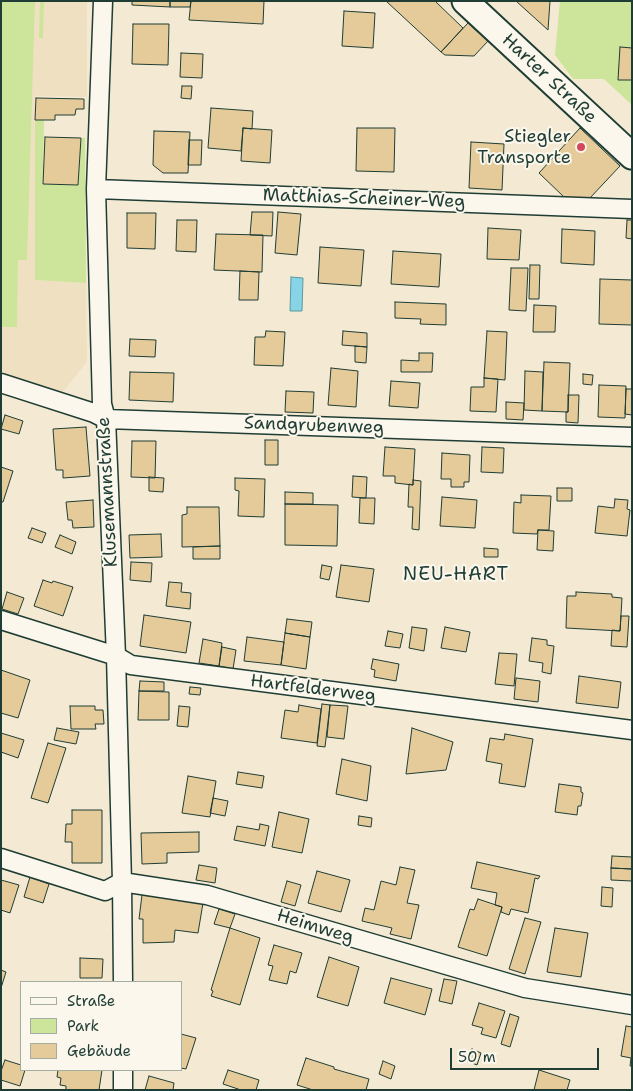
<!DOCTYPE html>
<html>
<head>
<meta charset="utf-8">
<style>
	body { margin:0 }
	#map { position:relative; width:633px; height:1091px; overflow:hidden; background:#f4ead3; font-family:"Shantell Sans",sans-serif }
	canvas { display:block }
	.frame { position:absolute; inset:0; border:2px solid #1f3d34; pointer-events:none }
	.legend { position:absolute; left:20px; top:981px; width:162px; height:90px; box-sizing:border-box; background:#fbf7ec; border:1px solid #a3ada2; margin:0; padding:6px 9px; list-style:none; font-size:15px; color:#1f3d34 }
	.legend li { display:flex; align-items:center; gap:10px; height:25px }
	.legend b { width:25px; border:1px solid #a3ada2 }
	.scale { position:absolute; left:450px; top:1048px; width:149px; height:22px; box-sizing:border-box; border:2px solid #1f3d34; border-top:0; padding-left:6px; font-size:15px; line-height:18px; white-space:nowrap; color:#1f3d34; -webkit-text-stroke:4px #fbf7ec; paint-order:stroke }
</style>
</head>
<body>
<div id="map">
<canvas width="633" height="1091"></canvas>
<div class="frame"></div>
<ul class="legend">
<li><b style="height:6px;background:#fbf7ec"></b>Straße</li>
<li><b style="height:14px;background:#cde59a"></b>Park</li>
<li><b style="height:14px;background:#e5ca9a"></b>Gebäude</li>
</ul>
<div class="scale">50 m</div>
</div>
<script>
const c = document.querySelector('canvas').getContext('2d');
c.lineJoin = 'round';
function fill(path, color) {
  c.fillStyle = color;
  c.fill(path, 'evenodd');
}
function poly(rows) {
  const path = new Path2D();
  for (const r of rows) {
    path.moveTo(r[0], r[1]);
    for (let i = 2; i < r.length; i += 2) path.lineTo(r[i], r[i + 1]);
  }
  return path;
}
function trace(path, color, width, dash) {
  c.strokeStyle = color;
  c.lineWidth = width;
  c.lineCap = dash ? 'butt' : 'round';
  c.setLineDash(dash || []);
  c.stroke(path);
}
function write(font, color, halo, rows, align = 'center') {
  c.font = font + ' "Shantell Sans",sans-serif';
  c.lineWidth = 4;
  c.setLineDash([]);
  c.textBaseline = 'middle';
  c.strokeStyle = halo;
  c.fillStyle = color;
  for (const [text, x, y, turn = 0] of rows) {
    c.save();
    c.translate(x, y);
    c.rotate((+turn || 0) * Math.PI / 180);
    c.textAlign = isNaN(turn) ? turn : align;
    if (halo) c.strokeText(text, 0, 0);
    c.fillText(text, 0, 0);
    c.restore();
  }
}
const built = poly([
	[1,1,87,1,87,97,35,96,35,280,86,283,87,362,62,393,1,373]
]);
const green = poly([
	[1,1,35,1,27,260,18,260,17,327,1,327],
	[40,1,44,1,43,38,39,38],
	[560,1,632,1,632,105,604,79,573,79,555,55],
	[35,120,44,120,43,184,78,185,81,138,85,138,86,283,35,280]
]);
const water = poly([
	[291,277,303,278,302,311,290,311,291,277]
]);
const building = poly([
	[132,1,170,1,170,7,132,5,132,1],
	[170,1,191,1,190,7,170,7,170,1],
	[191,1,264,1,263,24,189,20,191,1],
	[386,1,435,1,463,28,441,52,386,1],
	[516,1,550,1,548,30,516,1],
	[344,11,375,13,373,48,342,46,344,11],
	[468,23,488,41,474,56,445,55,441,52,468,23],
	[133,24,169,24,168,65,132,64,133,24],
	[620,47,632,48,632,80,618,80,620,47],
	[181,53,203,54,202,78,180,77,181,53],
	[182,86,192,86,191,99,181,98,182,86],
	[36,98,84,99,84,109,76,109,75,115,55,115,55,120,35,120,36,98],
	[211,108,253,111,252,129,243,128,241,151,208,148,211,108],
	[243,128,272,130,270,163,241,161,243,128],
	[357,128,395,128,394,172,356,171,357,128],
	[580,128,620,166,589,199,564,197,539,173,580,128],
	[154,131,190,132,188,173,163,173,153,165,154,131],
	[45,137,81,138,78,185,43,184,45,137],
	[189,140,202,140,201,165,188,165,189,140],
	[471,142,504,144,502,190,469,188,471,142],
	[252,212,273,212,272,236,250,235,252,212],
	[278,212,301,214,297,255,275,253,278,212],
	[127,213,156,213,155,249,127,248,127,213],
	[177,220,197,220,196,252,176,251,177,220],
	[627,220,632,220,632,239,626,238,627,220],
	[488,228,521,230,519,260,487,259,488,228],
	[562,229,595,231,594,265,561,263,562,229],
	[216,234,263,235,262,272,214,270,216,234],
	[320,247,364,250,361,286,318,283,320,247],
	[393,251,441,254,439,287,391,284,393,251],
	[530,265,540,265,539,299,529,299,530,265],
	[511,268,528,268,526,311,509,310,511,268],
	[240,271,259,272,258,300,239,300,240,271],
	[600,279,632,280,632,325,599,324,600,279],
	[395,302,446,304,446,325,420,324,421,319,395,318,395,302],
	[534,305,556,306,555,332,533,332,534,305],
	[266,331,285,332,283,366,254,365,255,337,265,337,266,331],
	[343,331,367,333,367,347,342,345,343,331],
	[487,331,507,332,505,380,484,378,487,331],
	[130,339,156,340,155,357,129,356,130,339],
	[355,346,367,347,366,363,355,362,355,346],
	[419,353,433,353,432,372,401,372,401,360,419,361,419,353],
	[544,362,570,363,568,412,542,411,544,362],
	[331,368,358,371,356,407,328,405,331,368],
	[525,371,543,372,542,411,524,410,525,371],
	[130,372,174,373,173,402,129,400,130,372],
	[583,374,593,375,592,385,583,384,583,374],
	[484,378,498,379,496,412,470,411,471,387,484,387,484,378],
	[391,381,420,383,418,408,389,406,391,381],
	[599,385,626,386,625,418,598,417,599,385],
	[626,389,632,389,632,415,625,414,626,389],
	[286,391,314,392,313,413,285,412,286,391],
	[568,395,579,395,578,423,566,422,566,412,568,412,568,395],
	[506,402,524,403,523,420,506,419,506,402],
	[5,415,23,421,19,434,1,429,5,415],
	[86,427,90,476,63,478,63,470,56,470,53,429,86,427],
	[265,440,278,440,278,465,265,465,265,440],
	[132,441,156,441,155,478,131,477,132,441],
	[385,447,415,449,413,485,395,483,395,476,383,476,385,447],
	[482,447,504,448,503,473,481,472,482,447],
	[442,453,470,455,469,482,464,482,464,487,451,487,451,479,441,479,442,453],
	[1,467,13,471,3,502,1,502,1,467],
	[353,476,367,477,366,498,352,497,353,476],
	[149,477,164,478,163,492,149,491,149,477],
	[235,478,265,479,264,517,238,516,239,491,235,490,235,478],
	[413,480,421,481,419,530,412,529,413,507,408,507,409,484,413,485,413,480],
	[557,488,572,488,572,501,557,501,557,488],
	[285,492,313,493,313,504,285,504,285,492],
	[521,495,551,496,549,530,538,530,537,534,513,533,514,502,521,503,521,495],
	[442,497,477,500,475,528,440,526,442,497],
	[360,498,375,498,374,524,359,523,360,498],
	[615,499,628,500,627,509,630,510,627,536,595,533,598,506,614,508,615,499],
	[93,500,94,527,73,528,72,520,68,520,66,502,93,500],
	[285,504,338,505,337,546,285,545,285,504],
	[187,507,219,507,220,546,182,547,182,515,187,514,187,507],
	[32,528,46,533,42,543,28,538,32,528],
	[538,530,554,531,553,551,537,550,538,530],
	[161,534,162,557,130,558,129,535,161,534],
	[60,535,76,542,72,554,55,547,60,535],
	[220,546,220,559,193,559,193,547,220,546],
	[484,548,498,549,498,557,484,557,484,548],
	[131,562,152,563,151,582,130,580,131,562],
	[322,565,332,567,329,580,320,578,322,565],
	[341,565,374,569,369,602,336,597,341,565],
	[43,580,52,583,53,581,73,587,63,616,34,606,43,580],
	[169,582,182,583,181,592,191,593,190,609,166,606,169,582],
	[7,592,24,598,18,614,2,609,7,592],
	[576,592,612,594,612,597,622,598,620,631,566,628,567,596,576,596,576,592],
	[144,615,191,622,186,653,140,646,144,615],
	[621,616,629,616,627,647,611,646,612,630,620,631,621,616],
	[287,619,312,622,310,637,285,633,287,619],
	[412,627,427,629,424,651,409,648,412,627],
	[445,627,470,632,466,652,441,648,445,627],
	[388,631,403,634,400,648,385,646,388,631],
	[285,633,310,637,306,669,281,665,285,633],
	[247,637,284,642,281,665,244,661,247,637],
	[532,638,547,640,547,645,554,646,551,674,542,672,543,663,529,661,532,638],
	[203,639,222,643,219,666,199,663,203,639],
	[222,647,236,650,233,669,219,666,222,647],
	[499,653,517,654,514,686,495,684,499,653],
	[373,659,399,664,396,681,374,677,375,670,371,669,373,659],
	[1,670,30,680,18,718,1,713,1,670],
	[579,676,621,682,618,708,576,703,579,676],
	[516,678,540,681,538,702,514,699,516,678],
	[140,681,164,682,164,691,139,691,140,681],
	[190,687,201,688,200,695,189,694,190,687],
	[139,691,169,692,169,720,138,720,139,691],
	[322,704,330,705,325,747,317,746,322,704],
	[299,705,321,709,317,743,281,738,285,710,298,712,299,705],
	[330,705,348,706,344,739,327,737,330,705],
	[70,706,95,706,95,710,103,710,104,724,95,724,96,729,71,729,70,706],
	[179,706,190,707,188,727,177,726,179,706],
	[57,728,79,732,76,744,54,740,57,728],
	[412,728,453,742,446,770,406,774,412,728],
	[1,733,24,740,18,758,1,752,1,733],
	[505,734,533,739,525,787,499,783,502,764,486,761,490,738,504,740,505,734],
	[48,743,66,748,48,803,31,798,48,743],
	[342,759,371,766,367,801,336,794,342,759],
	[238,772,264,776,262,788,236,784,238,772],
	[188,776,216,781,210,817,182,813,188,776],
	[559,784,581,787,581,792,583,793,581,806,578,806,577,815,555,812,559,784],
	[213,798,228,801,225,816,210,813,213,798],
	[72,810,102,810,102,863,72,863,72,842,65,842,66,824,72,824,72,810],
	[279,812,309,819,302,853,272,847,279,812],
	[359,816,372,818,371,827,358,825,359,816],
	[260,824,269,826,265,846,234,840,237,826,259,830,260,824],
	[199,832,199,852,167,853,167,863,142,864,141,833,199,832],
	[612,856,632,857,632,869,611,868,612,856],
	[477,862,540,876,538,879,535,878,528,913,511,909,509,915,501,912,502,907,495,905,497,893,471,888,477,862],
	[199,865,217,868,215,883,196,880,199,865],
	[400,867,415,870,407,903,419,905,411,939,390,934,392,928,362,921,365,908,374,910,381,881,396,885,400,867],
	[611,868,632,869,632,881,611,880,611,868],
	[317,871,350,880,341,912,308,903,317,871],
	[30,877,49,884,43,903,24,897,30,877],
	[1,880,19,885,10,913,1,910,1,880],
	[287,881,301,885,295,906,281,902,287,881],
	[602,887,613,888,612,907,601,906,602,887],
	[142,895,203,903,198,933,175,930,174,942,143,943,143,919,139,919,142,895],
	[478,899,502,907,487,956,458,947,470,909,474,910,478,899],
	[219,909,235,914,230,928,214,924,219,909],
	[525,918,541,922,525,974,509,969,525,918],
	[230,928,260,938,240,1005,211,996,213,991,211,990,230,928],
	[555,928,588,933,581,977,547,972,555,928],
	[274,945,302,953,296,973,290,971,287,984,269,980,273,966,268,965,274,945],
	[329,957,359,967,348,1006,317,997,329,957],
	[80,958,103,959,102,978,80,978,80,958],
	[1,970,6,972,1,988,1,970],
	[391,978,432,989,425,1015,384,1003,391,978],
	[444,979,457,981,452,1004,439,1001,444,979],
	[479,1003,505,1011,496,1038,481,1034,483,1028,472,1025,479,1003],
	[510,1014,519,1017,510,1047,501,1044,510,1014],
	[626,1026,632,1027,632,1066,630,1066,631,1058,621,1056,626,1026],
	[181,1034,196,1038,186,1069,181,1068,181,1034],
	[472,1049,481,1053,477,1065,467,1061,472,1049],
	[306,1058,334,1067,334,1069,369,1079,366,1090,313,1090,297,1085,306,1058],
	[5,1060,21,1065,21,1070,25,1070,20,1086,1,1080,1,1071,5,1060],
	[383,1061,395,1066,391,1079,379,1074,383,1061],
	[58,1070,102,1070,99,1090,66,1090,66,1086,60,1085,61,1078,57,1077,58,1070],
	[228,1070,259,1080,256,1090,241,1090,223,1084,228,1070],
	[539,1070,570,1080,567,1090,534,1090,539,1070],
	[149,1076,174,1083,173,1090,145,1090,149,1076]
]);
const street = poly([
	[103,1,96,189,102,404,106,419,116,656,122,882,123,982],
	[96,189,632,209],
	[1,383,94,413,106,419,632,437],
	[1,620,116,656,131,665,632,730],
	[1,858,105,891,122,882,207,895,525,988,632,1005],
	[123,1070,123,1090]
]);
const secondary = poly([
	[465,1,632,156]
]);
const markers = [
	[581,147,5,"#d1495b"]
];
const streetNames = [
	["Harter Straße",549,79,43],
	["Matthias-Scheiner-Weg",364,199,2],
	["Sandgrubenweg",314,426,2],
	["Klusemannstraße",108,492,-93],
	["Hartfelderweg",313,689,7],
	["Heimweg",315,927,17]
];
const poiNames = [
	["Stiegler",571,137],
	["Transporte",571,158]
];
const neighbourhoodNames = [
	["NEU-HART",456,575]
];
fill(built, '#f0e0c2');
fill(green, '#cde59a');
fill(water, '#87d4e6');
trace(water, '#5d989f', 1);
fill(building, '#e5ca9a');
trace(building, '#1f3d34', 1);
trace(street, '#1f3d34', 21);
trace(secondary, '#1f3d34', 29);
trace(street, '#fbf7ec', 18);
trace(secondary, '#fbf7ec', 25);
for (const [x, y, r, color] of markers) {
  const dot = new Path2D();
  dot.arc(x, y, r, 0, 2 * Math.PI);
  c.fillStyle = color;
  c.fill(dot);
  trace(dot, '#fbf7ec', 2);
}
write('18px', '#1f3d34', '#fbf7ec', streetNames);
write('18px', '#1f3d34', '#fbf7ec', poiNames, 'right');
c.letterSpacing = '1px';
write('19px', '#1f3d34', '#fbf7ec', neighbourhoodNames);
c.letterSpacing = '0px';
</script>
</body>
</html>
